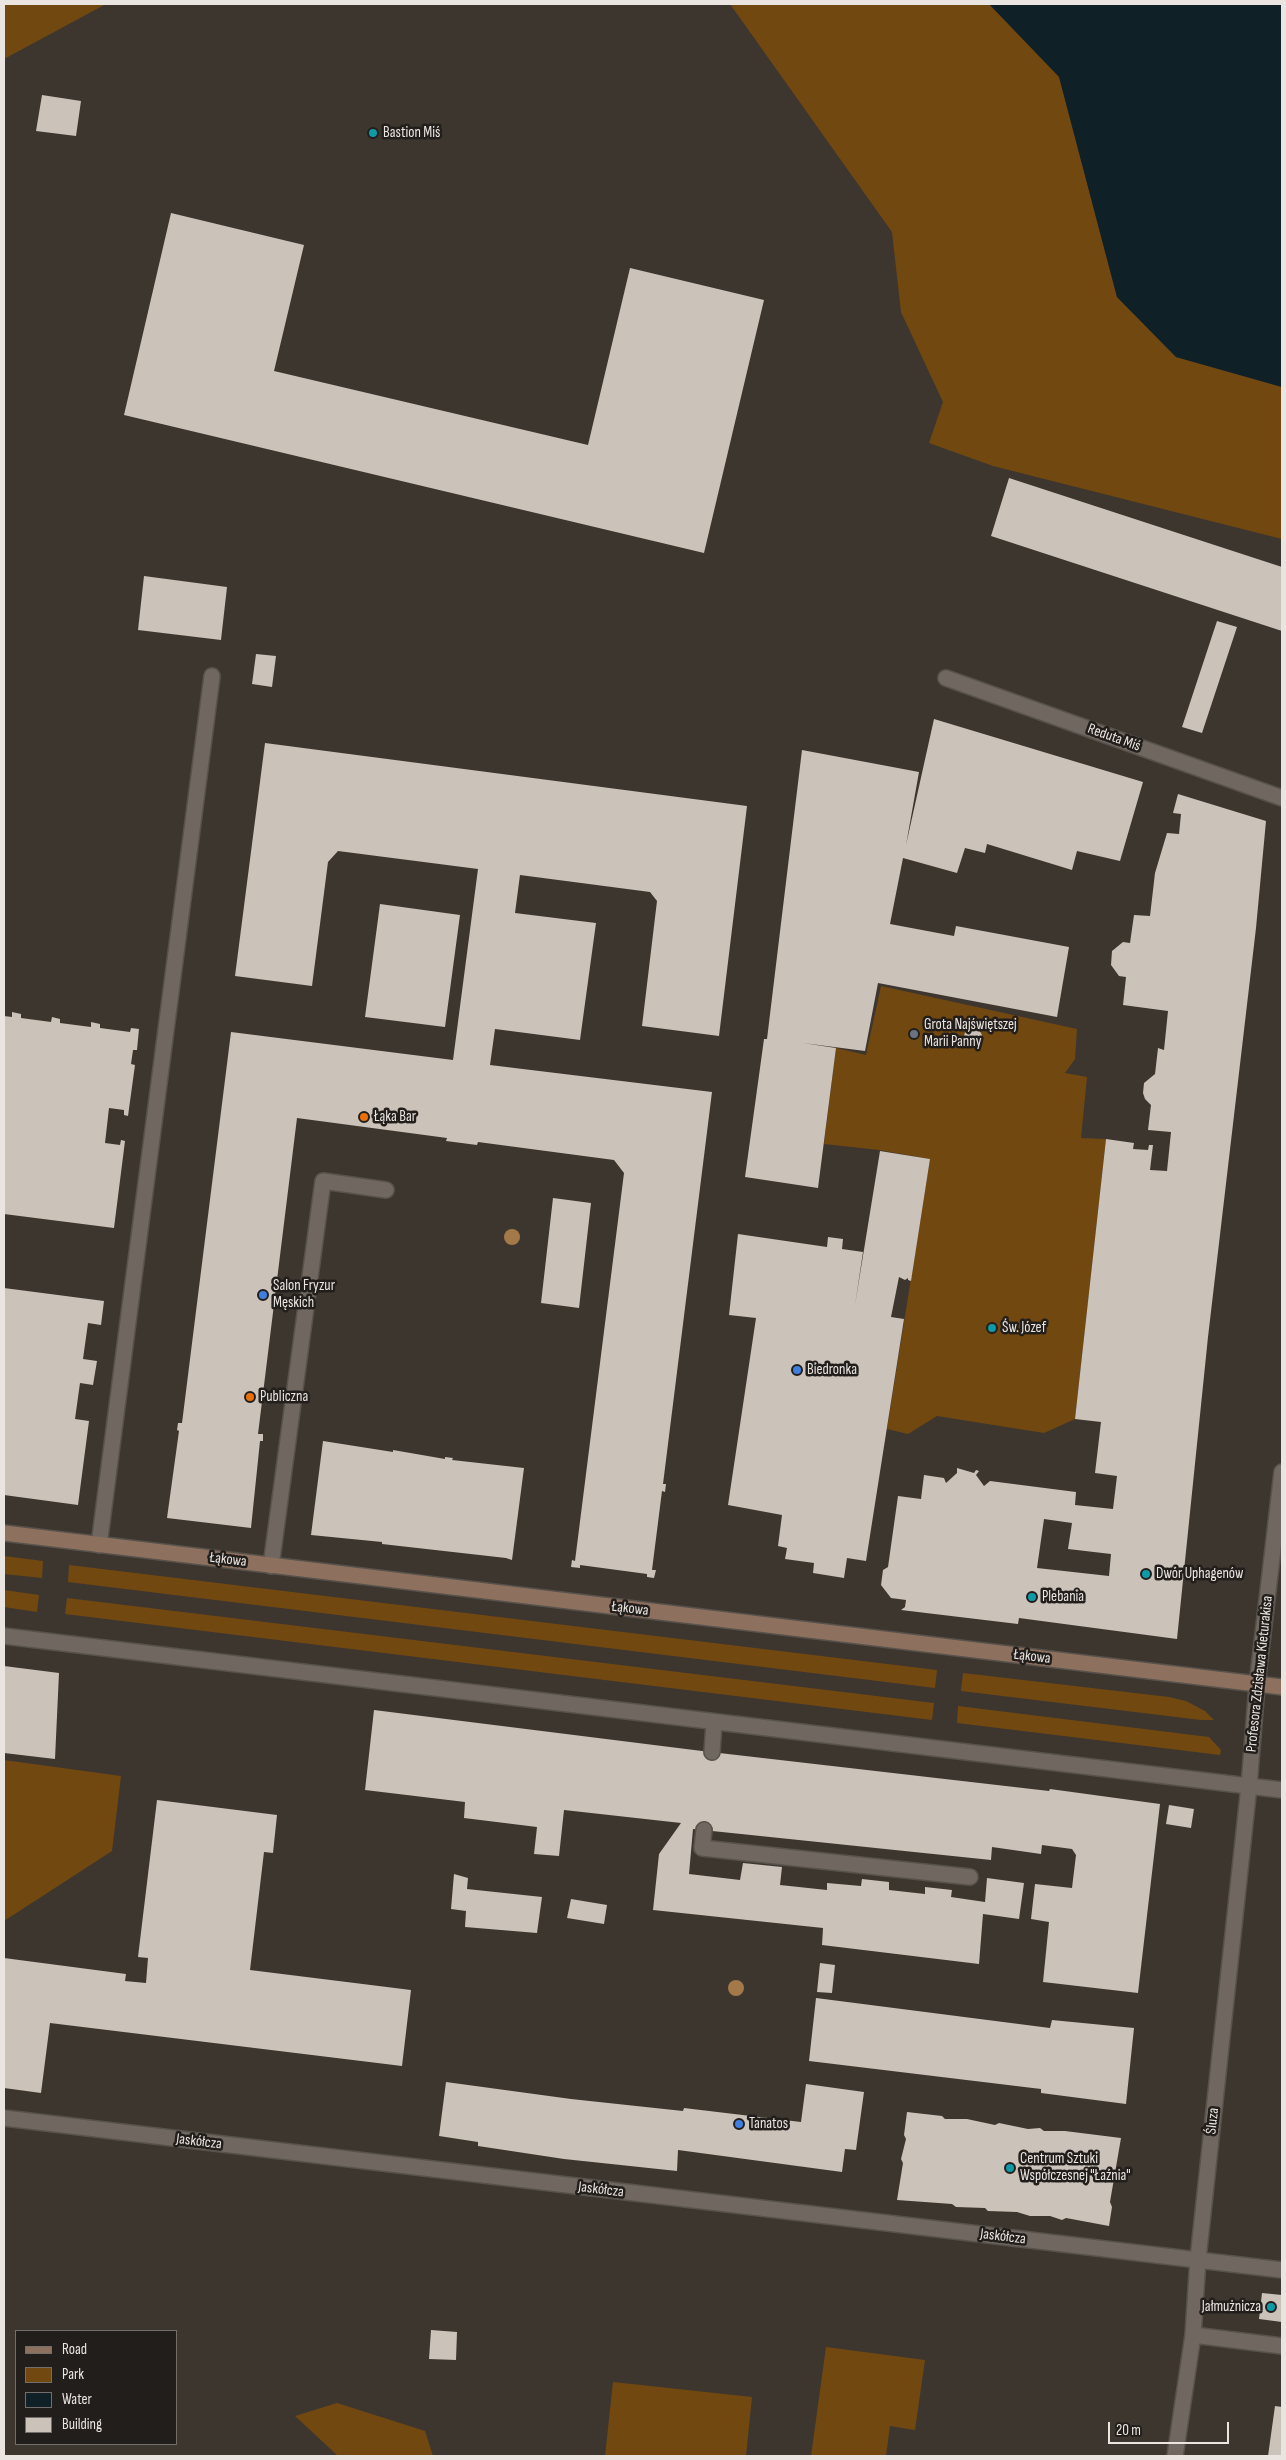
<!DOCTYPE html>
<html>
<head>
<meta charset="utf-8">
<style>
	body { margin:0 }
	#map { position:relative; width:1286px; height:2460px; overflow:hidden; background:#3d362f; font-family:"Sofia Sans Condensed",sans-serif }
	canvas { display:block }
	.frame { position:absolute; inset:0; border:5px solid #eae5e0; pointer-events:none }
	.legend { position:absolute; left:15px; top:2330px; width:162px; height:115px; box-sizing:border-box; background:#221e1b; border:1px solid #726e6a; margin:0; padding:6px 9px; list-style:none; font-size:15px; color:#eae5e0 }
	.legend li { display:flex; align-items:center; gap:10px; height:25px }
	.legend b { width:25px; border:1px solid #726e6a }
	.scale { position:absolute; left:1108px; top:2422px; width:121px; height:22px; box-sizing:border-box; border:2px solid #eae5e0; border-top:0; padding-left:6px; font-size:15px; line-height:18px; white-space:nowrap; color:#eae5e0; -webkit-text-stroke:4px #221e1b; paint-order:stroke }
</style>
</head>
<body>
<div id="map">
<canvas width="1286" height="2460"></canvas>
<div class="frame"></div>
<ul class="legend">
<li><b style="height:6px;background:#8e705e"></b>Road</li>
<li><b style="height:14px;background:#724811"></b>Park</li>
<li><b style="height:14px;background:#102027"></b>Water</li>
<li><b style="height:14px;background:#cbc2b9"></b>Building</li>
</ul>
<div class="scale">20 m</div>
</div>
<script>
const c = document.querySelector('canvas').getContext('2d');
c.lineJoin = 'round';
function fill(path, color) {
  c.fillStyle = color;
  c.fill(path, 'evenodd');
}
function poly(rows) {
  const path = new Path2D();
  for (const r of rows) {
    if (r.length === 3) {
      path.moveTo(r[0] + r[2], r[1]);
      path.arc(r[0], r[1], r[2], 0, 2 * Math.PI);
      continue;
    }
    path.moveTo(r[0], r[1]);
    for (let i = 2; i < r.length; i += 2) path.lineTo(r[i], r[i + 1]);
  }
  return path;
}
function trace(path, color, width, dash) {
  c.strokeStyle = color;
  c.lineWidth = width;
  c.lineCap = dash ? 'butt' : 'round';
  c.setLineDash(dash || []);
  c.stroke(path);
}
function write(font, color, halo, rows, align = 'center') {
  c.font = font + ' "Sofia Sans Condensed",sans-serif';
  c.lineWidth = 5;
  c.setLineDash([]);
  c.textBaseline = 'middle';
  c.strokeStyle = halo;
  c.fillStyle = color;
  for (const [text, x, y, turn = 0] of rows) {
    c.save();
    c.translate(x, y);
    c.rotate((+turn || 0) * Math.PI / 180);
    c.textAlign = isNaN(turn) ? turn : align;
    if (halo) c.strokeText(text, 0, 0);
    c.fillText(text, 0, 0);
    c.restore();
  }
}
const green = poly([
	[4,4,106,4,4,59],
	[730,4,989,4,1059,76,1117,297,1176,357,1282,387,1282,539,993,466,929,443,943,402,901,312,892,232],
	[881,986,1077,1029,1075,1059,1065,1073,1087,1077,1081,1138,1106,1139,1075,1419,1044,1433,937,1416,908,1434,887,1429,930,1159,879,1150,824,1144,836,1048,866,1055],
	[4,1556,43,1561,42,1578,4,1574],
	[69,1565,937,1670,935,1688,68,1582],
	[4,1590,39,1595,37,1612,4,1607],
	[67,1598,934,1703,932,1720,65,1614],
	[963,1673,1169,1697,1186,1701,1205,1711,1214,1720,1201,1720,961,1691],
	[958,1706,1209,1737,1221,1750,1220,1755,957,1723],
	[4,1760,121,1776,112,1851,4,1921],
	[826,2347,925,2360,915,2430,890,2426,886,2456,811,2456],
	[613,2382,752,2397,746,2456,605,2456],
	[337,2403,425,2431,433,2456,338,2456,295,2416]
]);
const water = poly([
	[989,4,1282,4,1282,387,1176,357,1117,297,1059,77]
]);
const building = poly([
	[42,95,81,101,76,136,36,131],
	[171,213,304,245,274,371,588,445,630,268,764,300,704,553,124,415],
	[1009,478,1282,567,1282,631,991,536],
	[144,576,227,587,221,640,138,630],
	[1217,621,1237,627,1202,733,1182,727],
	[256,654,276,656,272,687,252,684],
	[934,719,1143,782,1120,861,1077,851,1072,870,987,844,985,853,965,848,957,873,903,858,890,924,954,936,956,926,1069,947,1057,1017,878,983,865,1051,803,1043,836,1048,818,1188,745,1177,764,1039,767,1039,802,750,919,772,906,845],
	[265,743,747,806,719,1036,642,1026,657,901,650,892,520,875,515,913,596,923,580,1040,495,1029,490,1065,712,1092,663,1484,666,1484,665,1492,662,1491,652,1570,656,1570,654,1578,647,1577,647,1574,580,1565,580,1568,571,1567,572,1560,575,1561,624,1173,614,1160,478,1142,477,1145,446,1141,447,1138,297,1118,258,1434,263,1434,263,1441,260,1441,251,1528,167,1518,179,1431,177,1430,178,1423,182,1423,231,1032,453,1060,478,869,338,851,328,862,312,986,235,976],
	[1178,794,1266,821,1256,928,1208,1337,1177,1639,1019,1618,1018,1624,901,1610,905,1607,906,1600,891,1598,881,1585,883,1570,888,1567,898,1496,921,1499,924,1475,944,1478,946,1483,957,1473,957,1468,974,1473,976,1470,979,1471,976,1475,984,1486,990,1481,1076,1492,1075,1505,1113,1509,1117,1476,1095,1473,1101,1422,1075,1419,1106,1139,1134,1143,1133,1149,1148,1150,1149,1145,1153,1145,1150,1170,1167,1171,1171,1132,1148,1130,1151,1105,1145,1099,1143,1093,1144,1083,1155,1074,1158,1048,1164,1050,1168,1011,1123,1005,1126,977,1119,976,1111,965,1112,951,1123,942,1130,943,1134,915,1150,916,1155,873,1167,833,1179,834,1181,814,1173,813],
	[1044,1519,1072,1523,1068,1549,1111,1554,1109,1576,1037,1568],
	[380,904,460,915,445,1027,365,1017],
	[12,1012,21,1014,21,1018,51,1022,52,1017,60,1019,60,1023,91,1027,91,1022,100,1024,100,1028,130,1032,131,1028,139,1029,137,1050,133,1050,131,1064,135,1065,128,1116,124,1115,124,1110,109,1108,105,1143,120,1145,121,1140,125,1141,114,1228,4,1214,4,1016,12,1017],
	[973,1037,9],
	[880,1151,930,1159,911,1281,908,1280,908,1278,905,1280,899,1277,891,1317,904,1319,866,1561,847,1558,844,1578,813,1573,814,1563,785,1559,787,1548,778,1546,782,1515,728,1505,756,1318,729,1315,738,1234,827,1247,828,1237,843,1239,842,1249,863,1252,855,1305],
	[553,1198,591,1203,579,1308,541,1303],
	[4,1288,104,1301,101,1325,88,1323,83,1359,97,1361,93,1385,80,1383,75,1419,89,1421,78,1505,4,1495],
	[323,1441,393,1452,393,1450,445,1459,445,1457,453,1458,452,1460,524,1468,512,1560,506,1558,382,1544,382,1542,311,1535],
	[4,1666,59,1673,55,1759,4,1753],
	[374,1710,702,1751,1049,1791,1050,1789,1160,1804,1138,1993,1043,1982,1049,1922,1031,1919,1035,1884,1072,1888,1076,1855,1072,1849,1042,1845,1041,1854,992,1847,991,1860,693,1829,689,1874,740,1880,743,1863,782,1867,780,1885,827,1890,827,1883,861,1886,862,1879,889,1882,889,1890,925,1894,925,1887,952,1890,951,1897,985,1902,987,1878,1024,1883,1019,1919,983,1914,979,1964,822,1945,823,1928,653,1910,659,1854,681,1823,564,1810,559,1856,534,1854,537,1827,464,1818,465,1802,365,1790],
	[157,1800,277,1815,273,1853,264,1852,250,1970,411,1990,402,2066,50,2023,41,2093,4,2088,4,1958,126,1974,125,1981,146,1983,148,1958,138,1957],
	[1169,1805,1194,1809,1191,1828,1166,1824],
	[454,1874,468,1878,467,1889,542,1897,537,1933,465,1927,466,1911,451,1909],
	[571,1899,607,1905,604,1924,567,1918],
	[820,1963,835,1965,832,1993,817,1992],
	[816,1998,1050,2028,1052,2020,1134,2028,1126,2104,1041,2093,1041,2089,809,2061],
	[446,2082,571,2099,683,2111,684,2108,801,2122,806,2084,864,2092,856,2150,845,2149,842,2172,678,2150,677,2171,564,2159,478,2146,478,2142,439,2136],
	[907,2112,942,2116,945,2119,967,2119,995,2125,999,2123,1028,2129,1040,2128,1044,2131,1065,2131,1121,2138,1110,2202,1112,2207,1109,2226,1066,2218,1062,2220,1050,2216,1030,2216,1017,2212,988,2211,985,2208,956,2207,952,2204,897,2200,903,2163,901,2159,906,2139,904,2135],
	[1262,2293,1282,2295,1282,2322,1259,2319],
	[431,2330,457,2332,456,2360,429,2359],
	[1275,2406,1282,2407,1282,2456,1268,2456]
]);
const lane = poly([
	[99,1545,212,676],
	[712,1752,714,1723],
	[704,1830,702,1848,970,1877]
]);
const street = poly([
	[946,678,1282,798],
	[271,1566,323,1181,386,1190],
	[4,1636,1282,1790],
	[4,2118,1282,2270],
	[1193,2335,1282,2346],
	[1175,2456,1193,2335,1198,2259,1249,1786,1257,1685,1282,1472]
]);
const secondary = poly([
	[4,1533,1282,1687]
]);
const trees = [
	[512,1237],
	[736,1988]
];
const markers = [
	[373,133,5,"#0f9aa8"],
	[914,1034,5,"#6b7280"],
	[364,1117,5,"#e8710a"],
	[263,1295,5,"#3f7fe0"],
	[992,1328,5,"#0f9aa8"],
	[797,1370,5,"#3f7fe0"],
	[250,1397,5,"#e8710a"],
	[1146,1574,5,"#0f9aa8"],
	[1032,1597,5,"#0f9aa8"],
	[739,2124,5,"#3f7fe0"],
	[1010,2168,5,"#0f9aa8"],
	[1271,2307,5,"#0f9aa8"]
];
const poiNames = [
	["Bastion Miś",383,133],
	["Grota Najświętszej",924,1025],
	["Marii Panny",924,1042],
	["Łąka Bar",374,1117],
	["Salon Fryzur",273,1286],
	["Męskich",273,1303],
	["Św. Józef",1002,1328],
	["Biedronka",807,1370],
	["Publiczna",260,1397],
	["Dwór Uphagenów",1156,1574],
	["Plebania",1042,1597],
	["Tanatos",749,2124],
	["Centrum Sztuki",1020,2159],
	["Współczesnej \"Łaźnia\"",1020,2176],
	["Jałmużnicza",1261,2307,"right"]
];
const streetNames = [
	["Reduta Miś",1114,738,20],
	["Łąkowa",228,1560,7],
	["Łąkowa",630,1609,7],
	["Łąkowa",1032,1657,7],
	["Profesora Zdzisława Kieturakisa",1260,1674,-84],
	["Śluza",1213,2121,-84],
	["Jaskółcza",199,2142,7],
	["Jaskółcza",601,2190,7],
	["Jaskółcza",1003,2237,7]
];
fill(green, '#724811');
fill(water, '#102027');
fill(building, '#cbc2b9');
trace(lane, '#57524b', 18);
trace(street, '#57524b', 18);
trace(secondary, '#57524b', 18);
trace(lane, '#706860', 15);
trace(street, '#706860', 15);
trace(secondary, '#8e705e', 15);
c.fillStyle = '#a37949';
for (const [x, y] of trees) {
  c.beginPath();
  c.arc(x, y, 8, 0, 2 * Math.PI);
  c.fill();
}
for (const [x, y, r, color] of markers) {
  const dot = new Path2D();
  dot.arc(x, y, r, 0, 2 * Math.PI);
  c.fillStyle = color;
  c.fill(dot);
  trace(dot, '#221e1b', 2);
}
write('15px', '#eae5e0', '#221e1b', poiNames, 'left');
write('15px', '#eae5e0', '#221e1b', streetNames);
</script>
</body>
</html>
